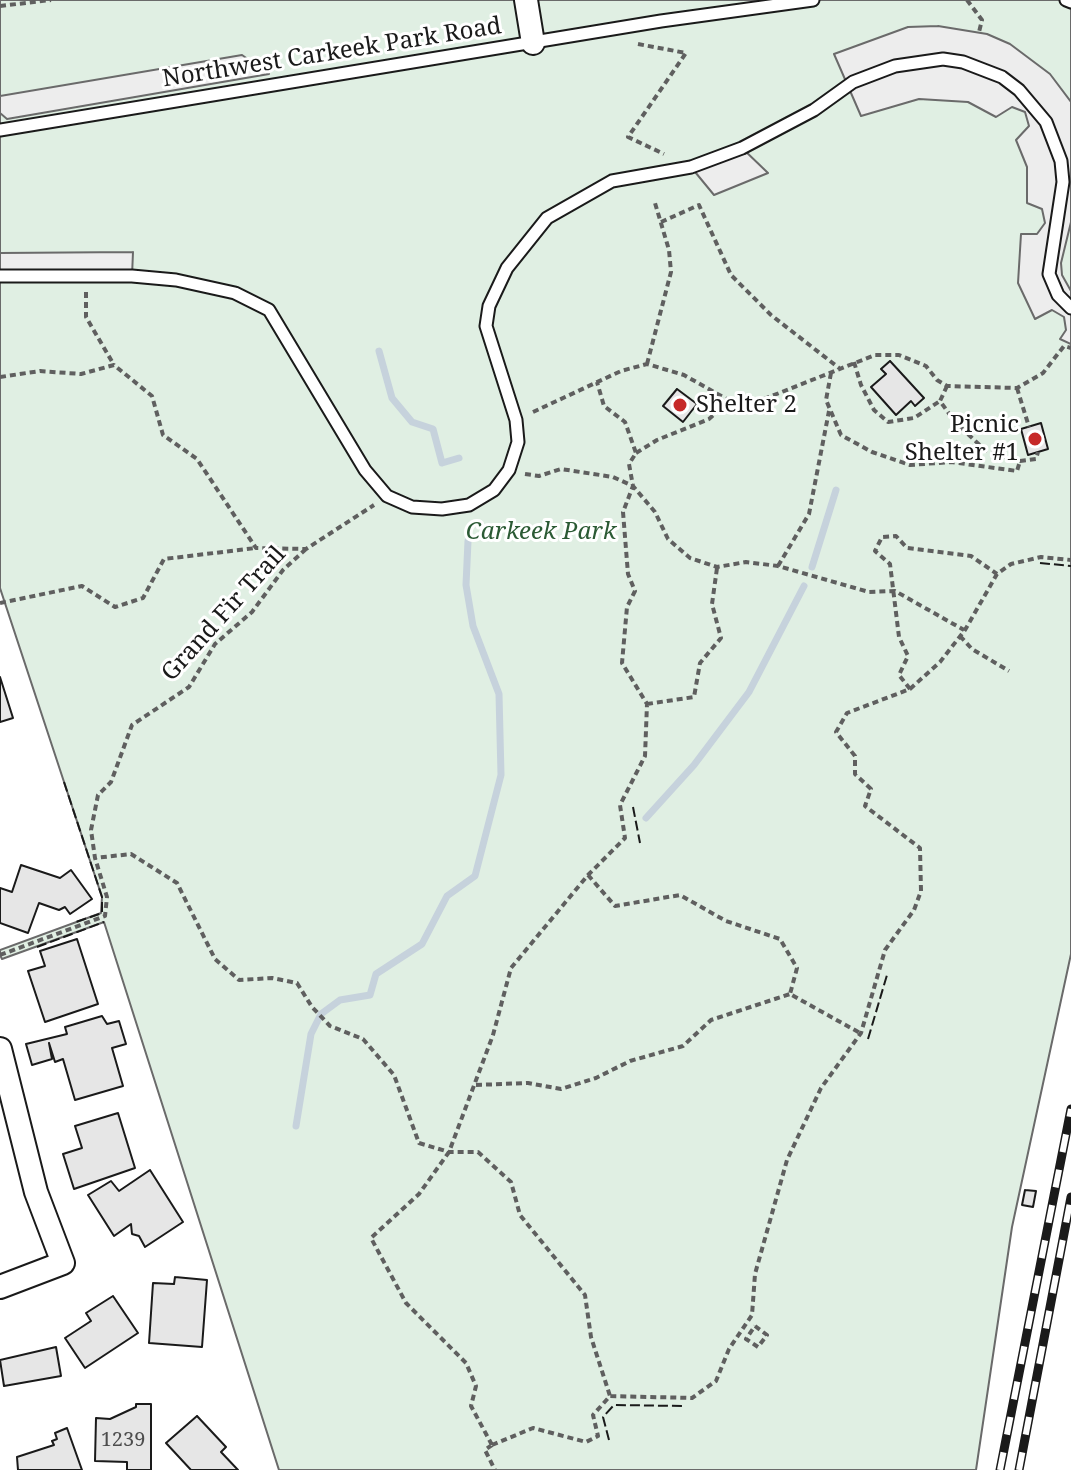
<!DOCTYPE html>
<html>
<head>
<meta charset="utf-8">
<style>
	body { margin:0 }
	canvas { display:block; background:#fff }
</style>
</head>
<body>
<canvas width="1071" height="1470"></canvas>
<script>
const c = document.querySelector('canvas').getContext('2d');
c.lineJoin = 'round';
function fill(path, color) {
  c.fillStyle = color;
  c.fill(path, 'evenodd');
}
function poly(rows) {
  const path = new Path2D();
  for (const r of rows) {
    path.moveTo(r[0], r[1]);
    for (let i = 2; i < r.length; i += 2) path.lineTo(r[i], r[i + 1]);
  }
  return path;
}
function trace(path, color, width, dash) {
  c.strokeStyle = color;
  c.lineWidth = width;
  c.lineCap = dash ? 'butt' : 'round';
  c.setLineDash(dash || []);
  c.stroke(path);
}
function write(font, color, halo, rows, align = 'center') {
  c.font = font + ' "Noto Serif",serif';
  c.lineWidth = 6;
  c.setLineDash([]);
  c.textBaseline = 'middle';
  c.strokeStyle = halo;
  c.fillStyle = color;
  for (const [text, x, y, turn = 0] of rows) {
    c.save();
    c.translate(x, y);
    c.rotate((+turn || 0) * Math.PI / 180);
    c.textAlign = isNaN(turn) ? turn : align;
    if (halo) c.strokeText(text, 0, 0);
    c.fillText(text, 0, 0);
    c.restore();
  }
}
const green = poly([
	[0,0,1071,0,1071,954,1012,1227,976,1470,279,1470,104,922,2,959,0,955,0,950,101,913,102,897,0,588,0,0]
]);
const parking = poly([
	[938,26,987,34,1010,44,1050,74,1071,102,1071,222,1061,263,1062,275,1071,291,1071,344,1060,339,1066,330,1064,317,1052,310,1035,319,1018,283,1021,234,1037,234,1045,223,1042,209,1027,203,1027,167,1016,140,1029,126,1025,112,1012,107,996,117,968,102,919,99,861,116,834,54,908,27,938,26],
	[242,55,269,74,7,119,0,113,0,96,242,55],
	[742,148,768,173,714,195,691,167,742,148],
	[133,252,132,276,0,276,0,253,133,252]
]);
const stream = poly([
	[379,351,392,398,412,422,433,429,442,463,459,458],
	[812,567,836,490],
	[646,818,694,765,749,692,804,586],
	[296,1126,311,1034,321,1014,340,1000,370,995,376,974,422,944,447,896,475,876,501,775,499,694,473,626,466,585,468,541]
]);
const building = poly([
	[890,361,924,398,915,406,911,401,896,415,871,387,886,374,881,369,890,361],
	[677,389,697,404,683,422,663,406,677,389],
	[1041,423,1048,449,1028,455,1021,429,1041,423],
	[0,677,13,718,0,722,0,677],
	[21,865,60,878,71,870,92,899,70,914,65,907,59,910,39,903,28,933,0,923,0,888,12,892,21,865],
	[77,939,98,1004,45,1022,28,971,45,966,40,951,77,939],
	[102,1016,107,1024,119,1021,126,1044,112,1048,123,1086,75,1100,63,1059,55,1062,49,1043,52,1059,32,1065,26,1044,67,1034,65,1027,102,1016],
	[118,1113,135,1168,74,1189,63,1154,82,1148,75,1126,118,1113],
	[150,1170,183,1222,145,1247,139,1236,132,1234,131,1224,114,1236,88,1195,111,1181,119,1191,150,1170],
	[1025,1190,1036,1191,1033,1207,1022,1205,1025,1190],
	[175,1277,207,1280,202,1347,149,1343,153,1283,174,1284,175,1277],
	[113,1296,138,1333,85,1368,65,1338,91,1321,86,1313,113,1296],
	[56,1347,61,1376,4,1386,0,1360,56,1347],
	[136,1404,151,1404,151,1470,127,1470,127,1462,95,1461,96,1418,110,1419,136,1407,136,1404],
	[197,1416,226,1447,221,1452,238,1470,191,1470,166,1443,197,1416],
	[67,1428,82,1470,18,1470,17,1457,54,1445,52,1441,57,1439,55,1433,67,1428]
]);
const path = poly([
	[967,0,982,20,979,32],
	[0,6,51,0],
	[638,44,686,53,628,137,664,154],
	[661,222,699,205,731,275,771,315,839,368],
	[86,292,86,317,114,365],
	[854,362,861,385,874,410,888,422,914,418,940,401],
	[647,364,671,272,669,250,655,203],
	[831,373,826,400,841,435,872,452,910,465,951,462,1017,471,1020,461],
	[0,377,40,371,81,374,114,365,152,396,163,435,197,459,256,548,306,549,374,505],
	[947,386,940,401,955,422,985,450,1020,461,1036,459,1038,452],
	[1017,388,1029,427],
	[533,412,621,371,647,364,684,375,730,401,754,403,875,355,899,355,926,366,937,380,947,386,1017,388,1043,373,1064,346,1071,348],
	[636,453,657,440,709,419,730,401],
	[525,474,539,476,561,469,613,477,633,486,655,512,668,539,690,558,717,567,746,562,778,566,869,592,895,591,964,630],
	[306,549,283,570,252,612,215,644,189,687,132,725,111,782,98,795,91,830,95,858,131,854,177,883,215,959,239,980,272,978,297,983,312,1007,330,1026,363,1039,394,1075,419,1143,449,1152,478,1152,511,1182,520,1215,585,1295,591,1337,610,1396],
	[778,566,809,514,829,411],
	[0,603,82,586,115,607,143,598,164,559,256,548],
	[960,636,972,649,1009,671],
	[910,689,899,675,908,656,899,637,890,564,875,551,882,537,896,536,907,548,971,556,997,574],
	[647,704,694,697,700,663,721,638,712,604,717,568],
	[588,875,615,906,680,895,726,921,780,939,797,968,790,994,860,1033],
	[0,955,105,916,107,897,95,858],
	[476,1085,528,1083,561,1089,596,1078,630,1061,683,1046,711,1020,790,994],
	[755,1326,767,1335,758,1347,746,1339,755,1326],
	[492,1445,533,1428,586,1442,598,1436,593,1415,610,1396,692,1398,716,1381,729,1349,752,1315,755,1274,787,1160,821,1088,861,1033,885,950,914,910,921,891,920,848,865,806,871,789,855,774,855,756,836,732,847,713,910,689,940,662,965,630,997,574,1011,564,1041,557,1071,560],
	[492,1445,471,1406,476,1386,466,1363,406,1303,371,1238,419,1194,449,1152,493,1035,511,968,588,875,625,838,620,805,645,756,647,704,622,663,627,607,635,591,628,574,623,512,633,486,629,464,636,453,625,422,604,406,597,382],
	[492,1445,485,1450,495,1470]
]);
const service = poly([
	[1066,0,1071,2],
	[0,130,661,21,813,0],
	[0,276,132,276,176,280,235,293,269,310,365,470,387,496,412,507,442,509,469,505,494,490,509,470,518,442,516,420,486,326,489,306,507,268,547,218,612,181,691,167,742,148,814,110,853,82,895,66,943,59,963,62,1002,77,1019,90,1046,122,1061,161,1063,182,1049,274,1058,295,1071,308]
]);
const minor = poly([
	[526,0,533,43],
	[0,1049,36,1192,63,1263,0,1287]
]);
const rail = poly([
	[1000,1470,1071,1109],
	[1019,1470,1071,1197]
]);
const fence = poly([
	[1040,563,1071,566],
	[64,782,102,897,102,913,73,923],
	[633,807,640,843],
	[37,947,104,922],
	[868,1039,887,975],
	[609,1440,603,1417,614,1405,684,1406]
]);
const markers = [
	[680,405,8,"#c62828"],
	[1035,439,8,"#c62828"]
];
const numberNames = [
	["1239",123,1440]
];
const streetNames = [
	["Northwest Carkeek Park Road",332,53,-9],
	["Grand Fir Trail",224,614,-48]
];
const poiNames = [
	["Shelter 2",696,405],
	["Picnic",1019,425,"right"],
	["Shelter #1",1019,453,"right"]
];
const parkNames = [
	["Carkeek Park",541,532]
];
fill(green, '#e0efe3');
trace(green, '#6a6a6a', 2);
fill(parking, '#ededed');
trace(parking, '#6a6a6a', 2);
trace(stream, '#c6d2dc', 7);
fill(building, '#e6e6e6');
trace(building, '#1a1a1a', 2);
trace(service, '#1a1a1a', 15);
trace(minor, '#1a1a1a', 26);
trace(path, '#5f5f5f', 4, [6, 4]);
trace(service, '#fff', 11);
trace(minor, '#fff', 22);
trace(rail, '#1a1a1a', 9);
trace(rail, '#fff', 6, [18]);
trace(fence, '#1a1a1a', 2, [10, 4]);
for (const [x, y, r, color] of markers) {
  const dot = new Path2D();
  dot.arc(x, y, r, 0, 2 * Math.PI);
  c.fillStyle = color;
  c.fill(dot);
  trace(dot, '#fff', 3);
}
write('20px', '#4d4d4d', null, numberNames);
write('24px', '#1a1a1a', '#fff', streetNames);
write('24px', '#1a1a1a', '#fff', poiNames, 'left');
write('italic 24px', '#2b5a34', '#fff', parkNames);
</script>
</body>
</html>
